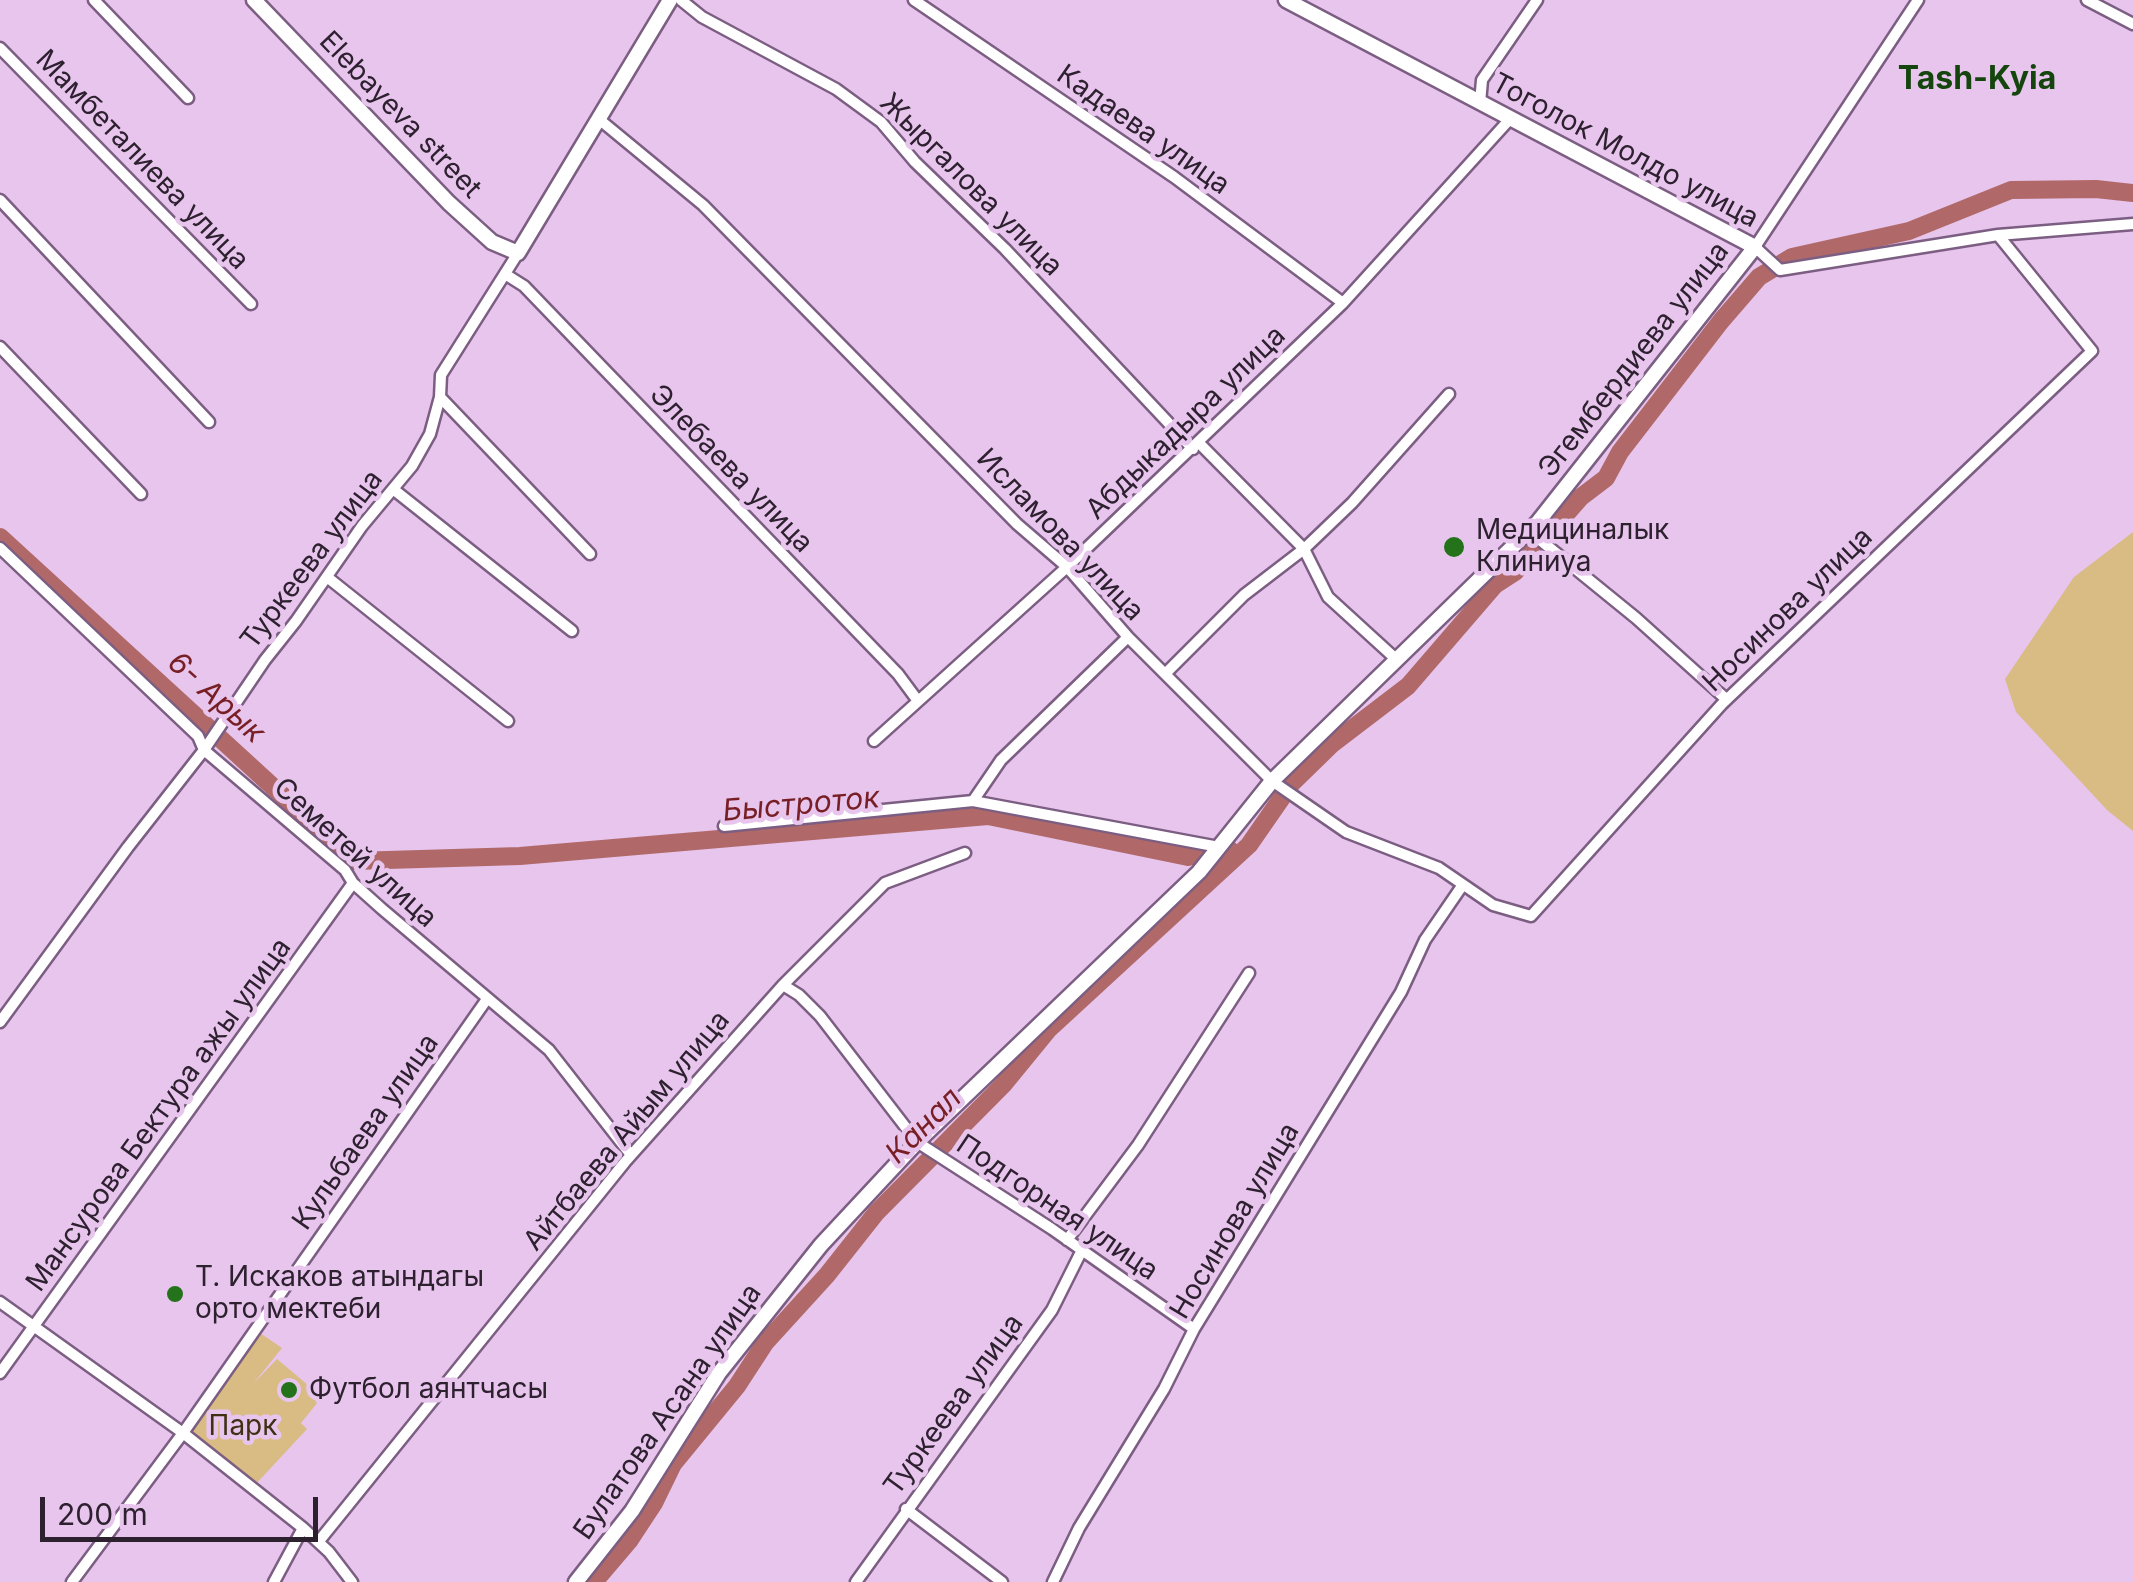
<!DOCTYPE html>
<html>
<head>
<meta charset="utf-8">
<style>
	body { margin:0 }
	#map { position:relative; width:2133px; height:1582px; overflow:hidden; background:#e7c5ed; font-family:Inter,sans-serif }
	canvas { display:block }
	.scale { position:absolute; left:40px; top:1497px; width:278px; height:45px; box-sizing:border-box; border:5px solid #2d202f; border-top:0; padding-left:12px; font-size:30px; line-height:35px; white-space:nowrap; color:#2d202f; -webkit-text-stroke:8px #e7c5ed; paint-order:stroke }
</style>
</head>
<body>
<div id="map">
<canvas width="2133" height="1582"></canvas>
<div class="scale">200 m</div>
</div>
<script>
const c = document.querySelector('canvas').getContext('2d');
c.lineJoin = 'round';
function fill(path, color) {
  c.fillStyle = color;
  c.fill(path, 'evenodd');
}
function poly(rows) {
  const path = new Path2D();
  for (const r of rows) {
    path.moveTo(r[0], r[1]);
    for (let i = 2; i < r.length; i += 2) path.lineTo(r[i], r[i + 1]);
  }
  return path;
}
function trace(path, color, width, dash) {
  c.strokeStyle = color;
  c.lineWidth = width;
  c.lineCap = dash ? 'butt' : 'round';
  c.setLineDash(dash || []);
  c.stroke(path);
}
function write(font, color, halo, rows, align = 'center') {
  c.font = font + ' Inter,sans-serif';
  c.lineWidth = 9;
  c.setLineDash([]);
  c.textBaseline = 'middle';
  c.strokeStyle = halo;
  c.fillStyle = color;
  for (const [text, x, y, turn = 0] of rows) {
    c.save();
    c.translate(x, y);
    c.rotate((+turn || 0) * Math.PI / 180);
    c.textAlign = isNaN(turn) ? turn : align;
    if (halo) c.strokeText(text, 0, 0);
    c.fillText(text, 0, 0);
    c.restore();
  }
}
const green = poly([
	[2133,532,2133,831,2107,810,2016,712,2005,679,2074,577],
	[257,1331,282,1348,253,1384,277,1359,322,1397,301,1423,307,1429,254,1486,187,1432]
]);
const river = poly([
	[0,537,354,861,520,856,988,816,1188,857,1229,849],
	[594,1582,629,1541,654,1503,673,1464,737,1386,765,1343,827,1275,876,1213,1003,1085,1048,1030,1249,845,1292,783,1332,744,1408,686,1495,585,1515,572,1581,497,1606,478,1620,452,1721,321,1759,277,1792,257,1909,231,2011,190,2096,189,2133,193]
]);
const minor = poly([
	[94,0,188,98],
	[681,0,702,17,836,89,881,122,915,162,1005,249,1193,449],
	[914,0,1174,177,1343,303],
	[1918,0,1755,247,1780,270,1998,235,2133,224],
	[2087,0,2133,24],
	[0,48,251,304],
	[1480,103,1482,80,1537,0],
	[600,120,703,205,1017,524,1067,567,1128,637,1272,781,1346,832,1439,868,1493,905,1531,916,1722,704,2092,351,1998,235],
	[0,200,209,422],
	[505,274,524,286,600,365,898,674,918,701],
	[0,347,141,494],
	[440,397,590,554],
	[1199,443,1304,549,1328,597,1397,660],
	[393,489,572,631],
	[1529,531,1636,618,1726,699],
	[0,548,198,736,204,750,345,870,353,883,382,909,549,1050,631,1155],
	[327,577,508,721],
	[1165,674,1244,595,1304,549,1352,503,1449,394],
	[874,741,1067,567,1343,303,1510,119],
	[973,801,1001,760,1128,637],
	[724,826,973,801,1219,847],
	[783,985,799,995,820,1016,917,1142,1052,1229,1194,1329],
	[0,1022,128,847,204,750,265,660,296,621,362,526,412,466,430,434,440,397,441,375,518,253],
	[1067,1240,1138,1145,1249,973],
	[0,1302,183,1433,303,1528,329,1552,352,1582],
	[0,1373,353,883],
	[906,1509,1002,1582],
	[319,1541,625,1162,783,985,885,883,965,853],
	[72,1582,183,1433,487,999],
	[274,1582,303,1528],
	[856,1582,1052,1310,1082,1250],
	[1053,1582,1079,1528,1164,1389,1194,1329,1401,992,1425,940,1462,886]
]);
const tertiary = poly([
	[254,0,449,203,492,242,518,253,670,0],
	[576,1582,632,1511,719,1373,821,1245,917,1142,1199,872,1272,781,1538,522,1755,247,1286,0]
]);
const markers = [
	[1454,547,12,"#247219"],
	[175,1294,10,"#247219"],
	[289,1390,10,"#247219"]
];
const streetNames = [
	["Elebayeva street",400,115,46],
	["Кадаева улица",1143,130,35],
	["Тоголок Молдо улица",1625,151,28],
	["Мамбеталиева улица",142,160,46],
	["Жыргалова улица",971,185,45],
	["Эгембердиева улица",1634,360,-52],
	["Абдыкадыра улица",1186,423,-44],
	["Элебаева улица",731,469,46],
	["Исламова улица",1060,535,46],
	["Туркеева улица",312,560,-53],
	["Носинова улица",1788,610,-44],
	["Семетей улица",355,853,42],
	["Мансурова Бектура ажы улица",159,1115,-54],
	["Айтбаева Айым улица",627,1131,-50],
	["Кульбаева улица",366,1132,-55],
	["Подгорная улица",1057,1208,34],
	["Носинова улица",1235,1221,-59],
	["Туркеева улица",954,1405,-54],
	["Булатова Асана улица",668,1412,-55]
];
const poiNames = [
	["Медициналык",1476,531],
	["Клиниуа",1476,563],
	["Т. Искаков атындагы",195,1278],
	["орто мектеби",195,1310],
	["Футбол аянтчасы",309,1390]
];
const parkNames = [
	["Парк",243,1427]
];
const waterNames = [
	["6- Арык",216,698,42],
	["Быстроток",801,805,-5],
	["Канал",924,1126,-45]
];
const quarterNames = [
	["Tash-Kyia",1977,79]
];
fill(green, '#d9bb84');
trace(river, '#b06968', 18);
trace(minor, '#7c5e82', 15);
trace(tertiary, '#7c5e82', 19);
trace(minor, '#fff', 10);
trace(tertiary, '#fff', 14);
for (const [x, y, r, color] of markers) {
  const dot = new Path2D();
  dot.arc(x, y, r, 0, 2 * Math.PI);
  c.fillStyle = color;
  c.fill(dot);
  trace(dot, '#e7c5ed', 4);
}
write('28px', '#2d202f', '#e7c5ed', streetNames);
write('28px', '#2d202f', '#e7c5ed', poiNames, 'left');
write('28px', '#3f3014', '#e7c5ed', parkNames);
write('italic 30px', '#771f25', '#e7c5ed', waterNames);
write('bold 32px', '#14450d', '#e7c5ed', quarterNames);
</script>
</body>
</html>
